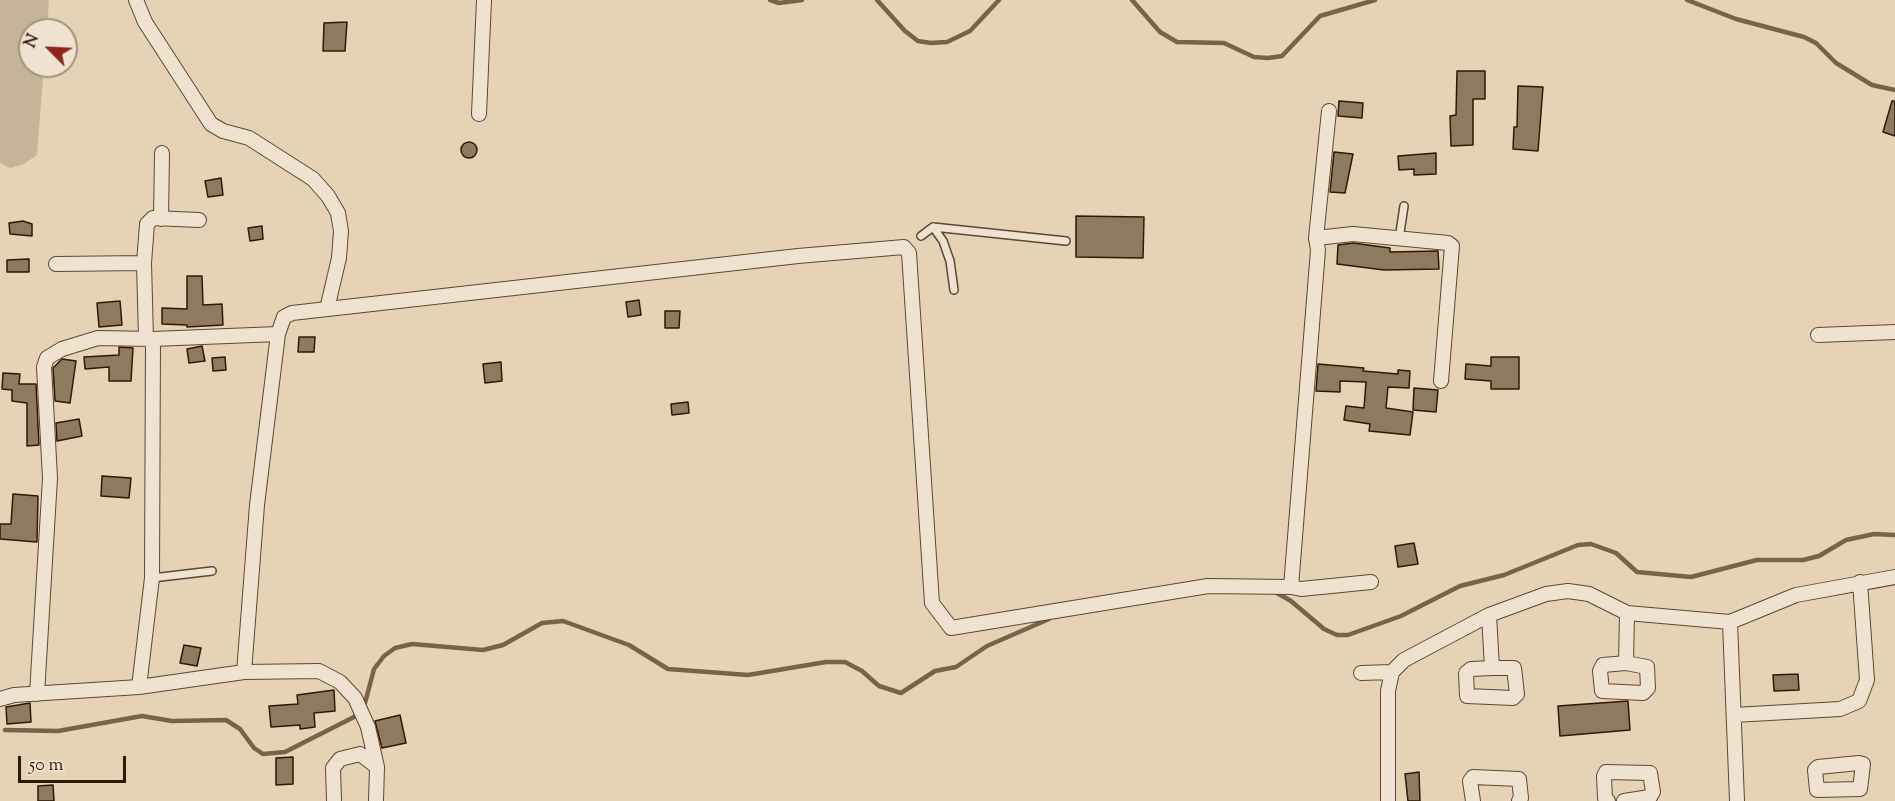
<!DOCTYPE html>
<html>
<head>
<meta charset="utf-8">
<style>
	body { margin:0 }
	#map { position:relative; width:1895px; height:801px; overflow:hidden; background:#e6d3b6; font-family:"Sorts Mill Goudy",serif }
	canvas { display:block }
	.north { position:absolute; left:18px; top:18px; width:60px; height:60px; box-sizing:border-box; background:#efe2d0; border:2px solid #a2927e; border-radius:50%; rotate:294deg; font-size:16px; font-weight:700; line-height:24px; text-align:center; color:#2e1904 }
	.north::after { content:''; display:block; margin:auto; width:21px; height:27px; background:#8f2418; clip-path:polygon(50% 0,100% 100%,50% 72%,0 100%) }
	.scale { position:absolute; left:18px; top:756px; width:108px; height:27px; box-sizing:border-box; border:3px solid #2e1904; border-top:0; padding-left:8px; font-size:18px; line-height:21px; white-space:nowrap; color:#2e1904; -webkit-text-stroke:4px #efe2d0; paint-order:stroke }
</style>
</head>
<body>
<div id="map">
<canvas width="1895" height="801"></canvas>
<div class="north">N</div>
<div class="scale">50 m</div>
</div>
<script>
const c = document.querySelector('canvas').getContext('2d');
c.lineJoin = 'round';
function fill(path, color) {
  c.fillStyle = color;
  c.fill(path, 'evenodd');
}
function poly(rows) {
  const path = new Path2D();
  for (const r of rows) {
    if (r.length === 3) {
      path.moveTo(r[0] + r[2], r[1]);
      path.arc(r[0], r[1], r[2], 0, 2 * Math.PI);
      continue;
    }
    path.moveTo(r[0], r[1]);
    for (let i = 2; i < r.length; i += 2) path.lineTo(r[i], r[i + 1]);
  }
  return path;
}
function trace(path, color, width, dash) {
  c.strokeStyle = color;
  c.lineWidth = width;
  c.lineCap = dash ? 'butt' : 'round';
  c.setLineDash(dash || []);
  c.stroke(path);
}
const green = poly([
	[0,0,49,0,47,30,30,30,30,66,44,66,37,155,24,164,10,168,0,163]
]);
const stream = poly([
	[770,0,779,3,802,0],
	[877,0,905,31,918,41,931,43,947,42,970,31,999,0],
	[1132,0,1160,32,1177,42,1224,43,1254,57,1268,58,1282,56,1320,16,1375,0],
	[1687,0,1736,19,1804,37,1816,43,1836,63,1872,85,1895,90],
	[1275,592,1291,601,1324,629,1337,635,1348,635,1401,616,1460,586,1504,575,1578,545,1591,544,1616,553,1637,572,1691,577,1757,560,1803,560,1819,556,1846,540,1874,534,1895,535],
	[5,730,58,731,142,716,172,721,226,720,240,729,254,748,263,754,285,752,354,717,365,703,374,669,384,656,395,648,412,644,483,650,503,645,542,623,563,621,629,645,668,669,748,675,826,662,845,662,862,671,879,686,901,693,935,671,956,667,987,646,1049,619]
]);
const building = poly([
	[347,22,345,51,323,51,324,23,347,22],
	[1457,71,1485,71,1485,99,1473,99,1473,145,1451,146,1450,116,1456,115,1457,71],
	[1518,86,1543,87,1538,151,1513,149,1514,127,1517,127,1518,86],
	[1339,101,1363,103,1362,118,1338,116,1339,101],
	[1892,101,1895,101,1895,136,1883,132,1892,101],
	[469,150,8],
	[1334,152,1353,154,1345,193,1330,192,1334,152],
	[1436,153,1436,174,1414,175,1414,169,1399,170,1398,156,1436,153],
	[221,178,223,195,208,197,205,181,221,178],
	[1076,216,1144,217,1143,258,1076,257,1076,216],
	[23,221,32,224,32,236,10,234,9,223,23,221],
	[262,226,263,239,250,241,248,228,262,226],
	[1353,243,1390,248,1390,252,1438,251,1439,269,1384,270,1337,264,1338,245,1353,243],
	[29,259,29,272,7,272,7,260,29,259],
	[187,276,202,276,203,305,222,304,223,325,187,327,187,325,162,324,162,308,187,309,187,276],
	[639,300,641,315,628,317,626,302,639,300],
	[120,301,122,325,99,327,97,303,120,301],
	[665,311,680,311,679,328,665,328,665,311],
	[299,337,315,337,314,352,298,352,299,337],
	[202,346,205,361,189,363,187,349,202,346],
	[119,347,133,348,131,381,109,381,109,367,85,369,84,357,119,355,119,347],
	[225,357,226,370,213,371,212,358,225,357],
	[1491,357,1519,357,1519,389,1491,389,1491,381,1465,379,1466,364,1491,366,1491,357],
	[62,359,76,361,70,403,55,401,53,368,62,359],
	[501,362,502,381,485,383,483,364,501,362],
	[1318,364,1364,368,1363,371,1398,374,1398,370,1410,371,1409,388,1388,387,1386,408,1413,412,1410,435,1369,431,1370,424,1344,420,1346,406,1364,408,1366,382,1340,381,1340,392,1316,391,1318,364],
	[3,373,20,374,19,384,36,384,39,445,27,446,27,403,12,401,12,390,2,389,3,373],
	[1414,388,1438,390,1436,412,1413,410,1414,388],
	[688,402,689,413,672,415,671,404,688,402],
	[79,419,82,436,57,441,56,423,79,419],
	[102,476,131,478,129,498,101,496,102,476],
	[13,494,38,496,37,542,0,539,0,524,11,524,13,494],
	[1414,543,1418,564,1398,567,1395,546,1414,543],
	[184,645,201,648,197,666,180,663,184,645],
	[1798,674,1799,690,1774,691,1773,675,1798,674],
	[334,690,335,711,314,713,315,727,300,729,300,725,271,727,269,706,298,704,297,695,334,690],
	[1628,701,1630,730,1560,736,1558,706,1628,701],
	[30,703,31,722,7,724,6,707,30,703],
	[400,715,406,743,382,748,375,721,400,715],
	[293,757,293,784,276,785,276,758,293,757],
	[1419,772,1420,801,1408,801,1405,774,1419,772],
	[53,785,54,801,38,801,38,786,53,785]
]);
const service = poly([
	[933,227,943,241,950,261,954,290],
	[921,236,933,227,1066,241],
	[1399,239,1404,206],
	[152,578,212,571]
]);
const minor = poly([
	[136,0,145,22,211,124,223,131,249,138,313,179,328,196,338,213,341,231,339,258,327,309],
	[479,114,484,0],
	[161,219,162,153],
	[1316,238,1329,111],
	[56,264,144,263],
	[1818,335,1895,332],
	[146,339,144,263,147,224,153,218,199,220],
	[1291,587,1301,589,1371,582],
	[1489,615,1492,668],
	[1730,622,1737,801],
	[1626,663,1647,667,1648,688,1643,693,1602,691,1600,671,1603,665,1626,663],
	[1626,663,1627,613],
	[1492,668,1514,668,1517,694,1513,698,1467,696,1466,673,1471,669,1492,668],
	[244,672,319,671,340,682,355,698,368,727,377,767,376,801],
	[1361,673,1392,672],
	[139,687,152,578,153,339,278,334],
	[37,694,50,478,44,367,47,358,62,349,98,338,153,339],
	[0,699,14,695,139,687,244,672,257,505,278,334,284,317,292,313,798,256,904,247,909,253,932,603,951,628,1208,586,1291,587,1318,250,1316,238,1353,234,1448,243,1452,246,1441,381],
	[1734,715,1840,709,1859,701,1867,680,1860,582],
	[1859,763,1863,764,1860,789,1817,790,1815,770,1818,767,1859,763],
	[334,800,333,768,340,759,360,754,377,767],
	[1388,801,1388,691,1392,672,1404,660,1489,615,1546,594,1568,591,1589,594,1627,613,1730,622,1796,595,1895,577],
	[1473,801,1470,781,1473,777,1519,779,1521,798,1519,801],
	[1608,801,1605,798,1604,776,1606,772,1650,773,1653,792,1650,797,1624,801]
]);
fill(green, '#c7b398');
trace(stream, '#77634a', 4.5);
fill(building, '#8e7a61');
trace(building, '#2e1904', 1.5);
trace(service, '#5c4830', 10);
trace(minor, '#5c4830', 16);
trace(service, '#efe2d0', 7);
trace(minor, '#efe2d0', 14);
</script>
</body>
</html>
